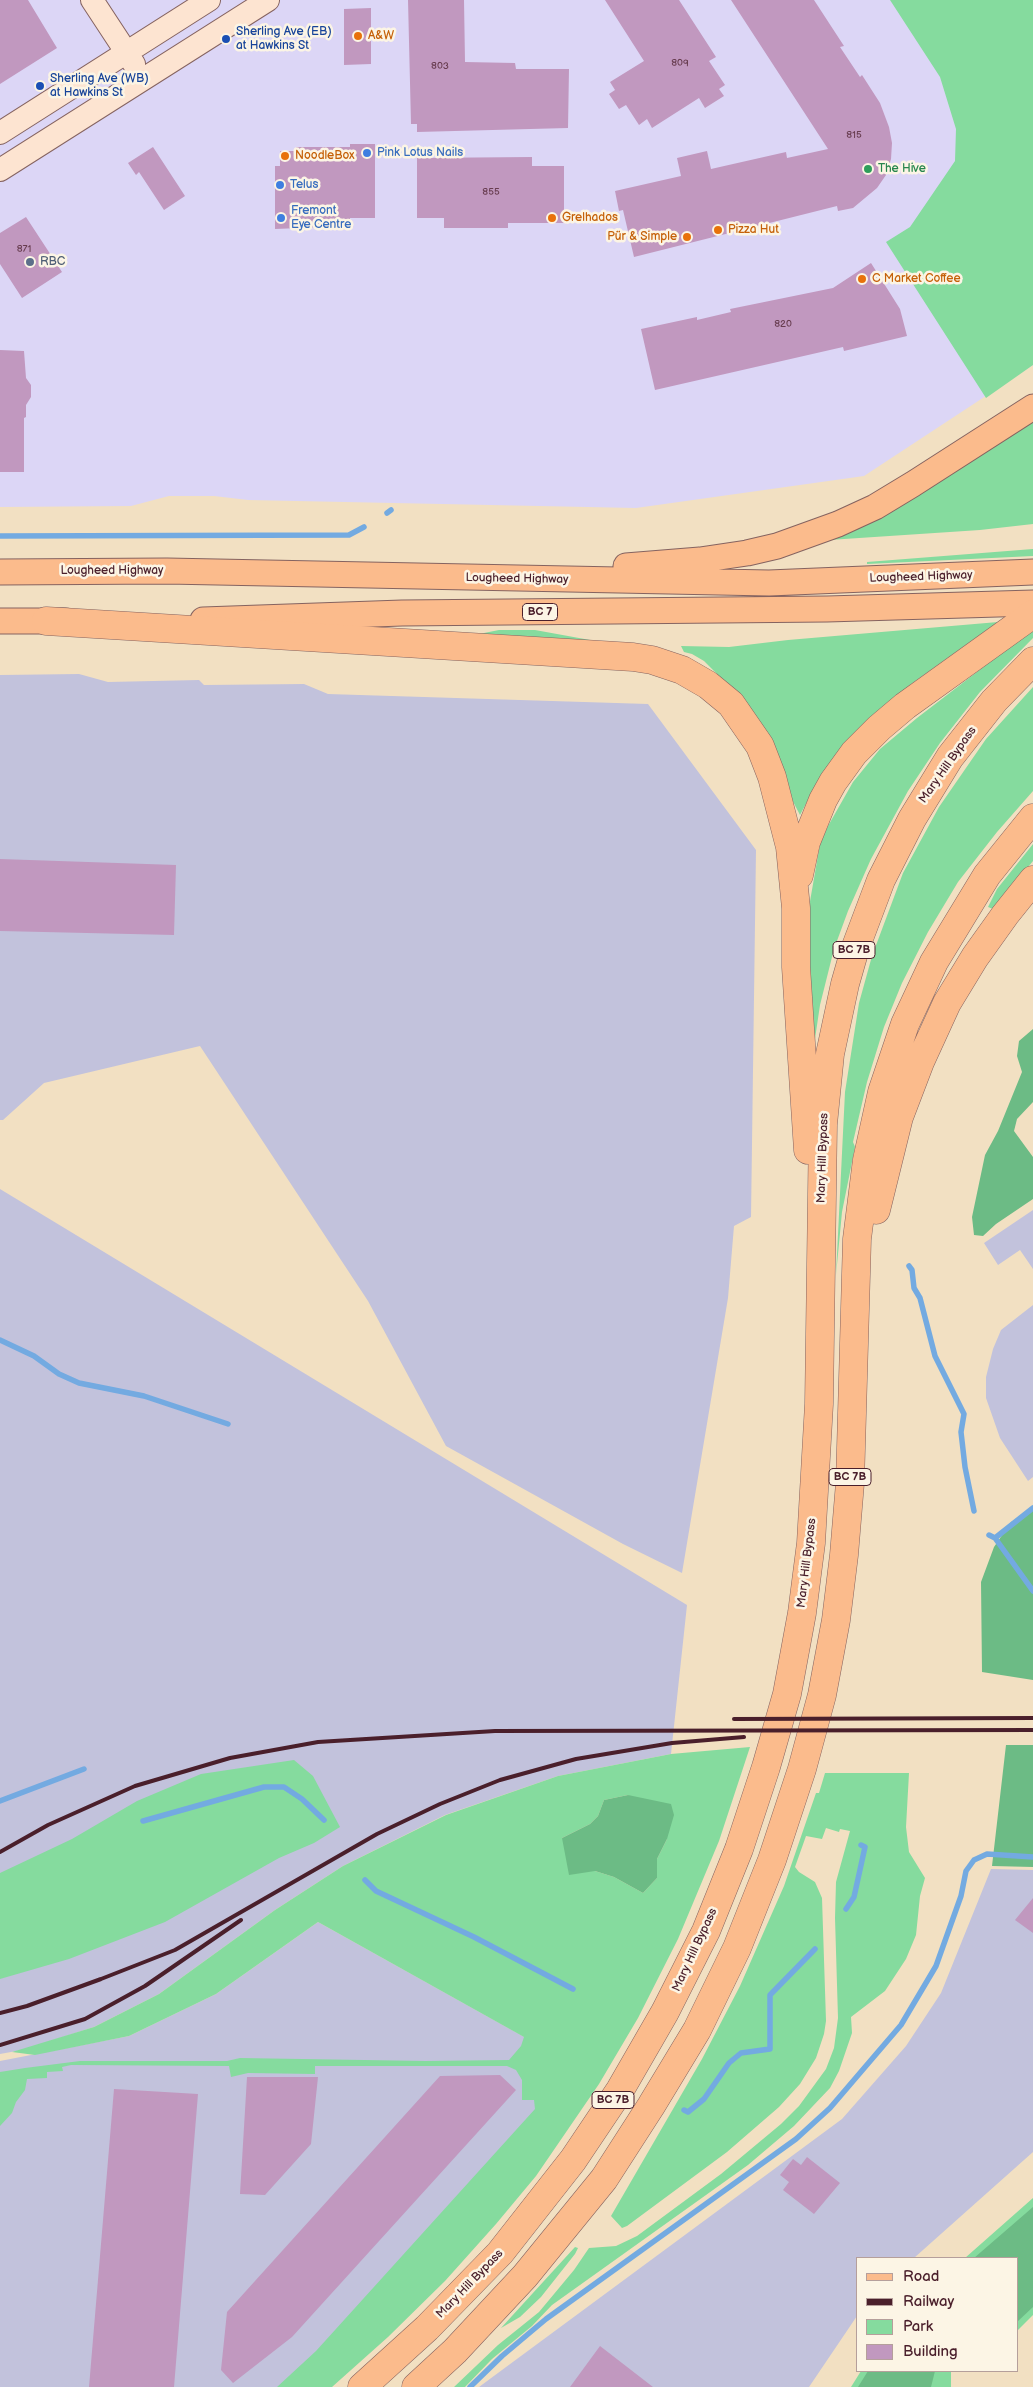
<!DOCTYPE html>
<html>
<head>
<meta charset="utf-8">
<style>
	body { margin:0 }
	#map { position:relative; width:1033px; height:2387px; overflow:hidden; background:#f2e0c2; font-family:"Balsamiq Sans",sans-serif }
	canvas { display:block }
	.legend { position:absolute; left:856px; top:2257px; width:162px; height:115px; box-sizing:border-box; background:#fcf5e5; border:1px solid #b59f9b; margin:0; padding:6px 9px; list-style:none; font-size:15px; color:#4a1f2b }
	.legend li { display:flex; align-items:center; gap:10px; height:25px }
	.legend b { width:25px; border:1px solid #b59f9b }
</style>
</head>
<body>
<div id="map">
<canvas width="1033" height="2387"></canvas>
<ul class="legend">
<li><b style="height:6px;background:#fbbb8c"></b>Road</li>
<li><b style="height:6px;background:#4a1f2b"></b>Railway</li>
<li><b style="height:14px;background:#85db9e"></b>Park</li>
<li><b style="height:14px;background:#c198bf"></b>Building</li>
</ul>
</div>
<script>
const c = document.querySelector('canvas').getContext('2d');
c.lineJoin = 'round';
function fill(path, color) {
  c.fillStyle = color;
  c.fill(path, 'evenodd');
}
function poly(rows) {
  const path = new Path2D();
  for (const r of rows) {
    path.moveTo(r[0], r[1]);
    for (let i = 2; i < r.length; i += 2) path.lineTo(r[i], r[i + 1]);
  }
  return path;
}
function trace(path, color, width, dash) {
  c.strokeStyle = color;
  c.lineWidth = width;
  c.lineCap = dash ? 'butt' : 'round';
  c.setLineDash(dash || []);
  c.stroke(path);
}
function write(font, color, halo, rows, align = 'center') {
  c.font = font + ' "Balsamiq Sans",sans-serif';
  c.lineWidth = 5;
  c.setLineDash([]);
  c.textBaseline = 'middle';
  c.strokeStyle = halo;
  c.fillStyle = color;
  for (const [text, x, y, turn = 0] of rows) {
    c.save();
    c.translate(x, y);
    c.rotate((+turn || 0) * Math.PI / 180);
    c.textAlign = isNaN(turn) ? turn : align;
    if (halo) c.strokeText(text, 0, 0);
    c.fillText(text, 0, 0);
    c.restore();
  }
}
const built = poly([
	[0,0,1033,0,1033,365,864,476,636,508,248,500,214,496,169,496,131,506,0,507]
]);
const industrial = poly([
	[79,674,108,682,199,680,204,685,304,684,328,694,648,704,756,850,751,1217,734,1226,728,1298,682,1573,623,1544,446,1446,368,1301,200,1046,44,1083,3,1120,0,1120,0,675],
	[0,1189,687,1605,671,1754,558,1776,445,1815,343,1866,275,1910,159,1994,94,2027,22,2050,0,2054],
	[1033,1210,1033,1269,1020,1250,998,1265,984,1243],
	[1033,1305,1033,1477,1028,1481,1000,1438,986,1398,986,1377,993,1349,1001,1330],
	[991,1869,1033,1870,1033,2152,914,2258,857,2258,857,2316,809,2387,479,2387,842,2119,906,2046,941,1993],
	[318,1922,580,2068,314,2387,0,2387,0,2061,129,2036,216,1994]
]);
const green = poly([
	[890,0,1033,0,1033,365,986,398,886,242,910,227,955,161,956,129,940,77],
	[1033,422,1033,524,980,530,829,540,896,509],
	[1033,549,1033,556,867,564,867,562],
	[998,622,911,684,860,727,821,775,800,815,737,694,704,661,692,654,684,652,681,646,729,647,788,640],
	[1033,629,1033,638,980,692,940,743,908,791,871,859,848,911,834,949,820,1005,812,1059,808,1001,809,907,820,844,828,826,853,782,880,749,917,718],
	[499,630,535,630,601,642,474,635],
	[1033,687,1033,791,997,832,958,882,928,932,902,983,884,1027,867,1082,853,1142,855,1147,842,1212,836,1275,845,1092,859,1003,872,956,903,873,939,807,986,739],
	[1033,844,1033,861,993,909,988,907,997,889],
	[750,1747,719,1841,678,1939,638,2018,599,2084,536,2176,496,2224,445,2281,388,2337,332,2387,277,2387,316,2351,535,2109,534,2100,522,2100,522,2080,516,2070,507,2066,315,2066,315,2074,248,2073,231,2077,229,2066,71,2065,62,2067,63,2071,47,2072,47,2078,27,2079,25,2090,16,2102,12,2113,0,2126,0,2072,25,2068,80,2061,227,2061,240,2058,426,2061,509,2060,521,2046,524,2037,318,1922,216,1994,129,2036,35,2055,12,2052,94,2027,159,1994,275,1910,343,1866,446,1815,558,1776,671,1754],
	[628,1795,667,1839,657,1859,657,1878,643,1893,614,1877,595,1871,562,1838,590,1824,598,1816,604,1800],
	[294,1760,313,1776,340,1827,314,1843,279,1858,165,1922,69,1959,0,1979,0,1873,72,1839,137,1801,201,1774],
	[825,1773,909,1773,906,1827,909,1852,925,1878,920,1896,916,1935,906,1959,885,1991,851,2017,852,2033,839,2071,830,2088,794,2126,748,2165,552,2305,532,2326,492,2359,465,2387,454,2387,498,2345,539,2312,574,2270,589,2248,616,2246,637,2236,721,2174,781,2124,799,2106,826,2069,834,2048,838,2018,835,1918,836,1882,850,1831,840,1829,839,1832,826,1828,822,1839,806,1836,795,1867,799,1872,815,1882,822,1898,826,2021,824,2034,816,2058,800,2084,779,2107,727,2152,627,2226,622,2228,611,2216,702,2059,740,1986,784,1886,816,1793,819,1793],
	[1033,2198,1033,2315,1017,2331,1017,2258,965,2258],
	[575,2247,578,2248,575,2254,541,2297,520,2317,501,2328],
	[861,2371,951,2371,951,2387,851,2387]
]);
const forest = poly([
	[1033,1029,1033,1102,1017,1119,1014,1131,1033,1157,1033,1199,996,1224,983,1236,974,1235,972,1217,985,1155,998,1131,1022,1072,1017,1056,1019,1041],
	[1033,1509,1033,1680,982,1672,981,1582,994,1547,1011,1522],
	[1006,1745,1033,1745,1033,1867,992,1866],
	[628,1795,671,1804,674,1815,667,1839,657,1859,657,1878,643,1893,614,1877,595,1871,569,1875,562,1838,590,1824,598,1816,604,1800],
	[1033,2207,1033,2307,1017,2322,1017,2258,974,2258],
	[868,2371,935,2371,931,2387,858,2387]
]);
const stream = poly([
	[387,513,391,510],
	[0,536,349,535,364,527],
	[909,1266,912,1270,914,1288,920,1298,935,1356,964,1414,961,1432,965,1467,974,1511],
	[0,1340,34,1356,59,1374,79,1383,144,1396,228,1424],
	[989,1535,995,1538,1033,1591],
	[995,1538,1033,1508],
	[0,1801,84,1769],
	[143,1821,264,1787,284,1787,302,1799,324,1820],
	[365,1880,376,1891,474,1937,573,1989],
	[846,1909,854,1897,865,1847,861,1845],
	[684,2110,688,2112,704,2099,729,2063,741,2053,770,2049,770,1995,815,1949],
	[470,2387,502,2356,546,2319,796,2139,830,2108,901,2025,936,1966,961,1896,966,1871,974,1860,987,1854,1033,1857]
]);
const building = poly([
	[0,0,28,0,57,48,0,84],
	[408,0,464,0,465,62,515,63,516,69,569,69,568,128,417,132,417,124,411,124],
	[605,0,679,0,716,57,709,61,725,85,719,89,724,96,705,108,699,98,652,128,647,119,639,125,626,105,619,109,609,94,615,90,610,82,644,61],
	[731,0,814,0,844,46,840,47,860,77,862,75,880,103,889,127,892,143,891,159,886,175,877,188,853,208,838,211,837,206,634,257,623,210,619,211,615,191,681,176,677,158,707,151,711,169,786,152,787,158,828,149],
	[371,8,371,64,344,65,344,9],
	[350,144,375,144,375,218,350,218,350,226,275,229,275,166,280,166,280,151,296,151,296,147,350,147],
	[153,147,185,196,164,210,139,172,136,175,128,163],
	[532,157,532,166,564,166,564,223,508,223,508,228,444,228,444,218,417,218,417,158],
	[26,217,62,272,22,298,0,264,0,233],
	[871,263,900,309,907,336,844,351,843,347,655,390,641,329,697,317,697,320,731,312,730,309,833,288],
	[0,350,24,351,26,378,31,385,31,397,26,405,26,417,24,418,24,472,0,472],
	[0,859,176,865,174,935,0,931],
	[1033,1898,1033,1933,1015,1920],
	[500,2075,516,2090,292,2337,233,2383,221,2370,227,2312,440,2076],
	[247,2077,318,2077,311,2144,265,2195,240,2194],
	[114,2089,198,2094,174,2387,89,2387],
	[807,2157,840,2183,814,2214,783,2190,789,2182,780,2175,793,2159,801,2165],
	[600,2346,653,2387,570,2387]
]);
const secondary = poly([
	[92,0,134,64],
	[0,133,209,0],
	[0,170,268,0]
]);
const primary = poly([
	[626,566,700,560,747,553,777,546,838,524,875,507,913,484,1033,407],
	[0,572,167,571,769,583,1033,572],
	[203,620,402,613,827,609,1033,603],
	[0,621,66,621]
]);
const highway = poly([
	[46,621,633,657,652,660,682,670,708,685,731,704,760,746,772,777,790,847,796,908,796,967,808,1150],
	[799,875,806,842,823,800,833,782,854,753,879,728,905,706,1033,614],
	[876,1210,899,1117,920,1062,947,1003,975,957,1005,915,1033,880],
	[362,2387,427,2328,500,2253,573,2160,620,2090,665,2012,706,1931,739,1849,766,1767,787,1694,802,1613,811,1543,819,1404,823,1124,830,1054,845,984,855,949,881,880,912,819,950,757,994,701,1033,661],
	[416,2387,455,2351,525,2276,604,2179,651,2106,697,2030,737,1948,772,1860,802,1769,822,1695,836,1620,844,1555,850,1483,857,1239,867,1160,882,1092,905,1024,934,962,987,875,1033,818]
]);
const rail = poly([
	[734,1719,1033,1718],
	[0,1852,48,1825,135,1786,230,1758,318,1742,495,1731,1033,1730],
	[0,2013,27,2006,101,1979,175,1950,377,1834,440,1804,500,1780,576,1759,672,1743,744,1737],
	[0,2045,85,2019,145,1986,241,1920]
]);
const markers = [
	[358,36,5,"#e8710a"],
	[226,39,5,"#1a4fb4"],
	[40,86,5,"#1a4fb4"],
	[367,153,5,"#3f7fe0"],
	[285,156,5,"#e8710a"],
	[868,169,5,"#2e9e5b"],
	[280,185,5,"#3f7fe0"],
	[281,218,5,"#3f7fe0"],
	[552,218,5,"#e8710a"],
	[718,230,5,"#e8710a"],
	[687,237,5,"#e8710a"],
	[30,262,5,"#5c6f8a"],
	[862,279,5,"#e8710a"]
];
const numberNames = [
	["809",680,63],
	["803",440,66],
	["815",854,135],
	["855",491,192],
	["871",24,249],
	["820",783,324]
];
const shields = [
	[540,612,35],
	[854,950,42],
	[850,1477,42],
	[613,2100,42]
];
const shieldNames = [
	["BC 7",540,612],
	["BC 7B",854,950],
	["BC 7B",850,1477],
	["BC 7B",613,2100]
];
const transitNames = [
	["Sherling Ave (EB)",236,32],
	["at Hawkins St",236,46],
	["Sherling Ave (WB)",50,79],
	["at Hawkins St",50,93]
];
const foodNames = [
	["A&W",368,36],
	["NoodleBox",295,156],
	["Grelhados",562,218],
	["Pizza Hut",728,230],
	["Pür & Simple",677,237,"right"],
	["C Market Coffee",872,279]
];
const shopNames = [
	["Pink Lotus Nails",377,153],
	["Telus",290,185],
	["Fremont",291,211],
	["Eye Centre",291,225]
];
const leisureNames = [
	["The Hive",878,169]
];
const serviceNames = [
	["RBC",40,262]
];
const streetNames = [
	["Lougheed Highway",112,571],
	["Lougheed Highway",921,577,-2],
	["Lougheed Highway",517,579,1],
	["Mary Hill Bypass",948,765,-55],
	["Mary Hill Bypass",823,1158,-88],
	["Mary Hill Bypass",807,1563,-83],
	["Mary Hill Bypass",695,1950,-65],
	["Mary Hill Bypass",470,2284,-46]
];
fill(built, '#dcd6f6');
fill(industrial, '#c2c2dc');
fill(green, '#85db9e');
fill(forest, '#6cbb85');
trace(stream, '#73aae1', 5.5);
fill(building, '#c198bf');
trace(secondary, '#856360', 24);
trace(primary, '#856360', 27);
trace(highway, '#856360', 29);
trace(secondary, '#fde4d1', 22);
trace(primary, '#fbbb8c', 25);
trace(highway, '#fbbb8c', 28);
trace(rail, '#4a1f2b', 4);
for (const [x, y, r, color] of markers) {
  const dot = new Path2D();
  dot.arc(x, y, r, 0, 2 * Math.PI);
  c.fillStyle = color;
  c.fill(dot);
  trace(dot, '#fcf5e5', 2);
}
write('10px', '#683d50', null, numberNames);
for (const [x, y, w] of shields) {
  const box = new Path2D();
  box.roundRect(x - w / 2, y - 8.5, w, 17, 4);
  c.fillStyle = '#fcf5e5';
  c.fill(box);
  trace(box, '#4a1f2b', 1);
}
write('bold 11px', '#4a1f2b', null, shieldNames);
write('12px', '#164399', '#fcf5e5', transitNames, 'left');
write('12px', '#c56008', '#fcf5e5', foodNames, 'left');
write('12px', '#366cbe', '#fcf5e5', shopNames, 'left');
write('12px', '#27864d', '#fcf5e5', leisureNames, 'left');
write('12px', '#4e5e75', '#fcf5e5', serviceNames, 'left');
write('12px', '#4a1f2b', '#fcf5e5', streetNames);
</script>
</body>
</html>
